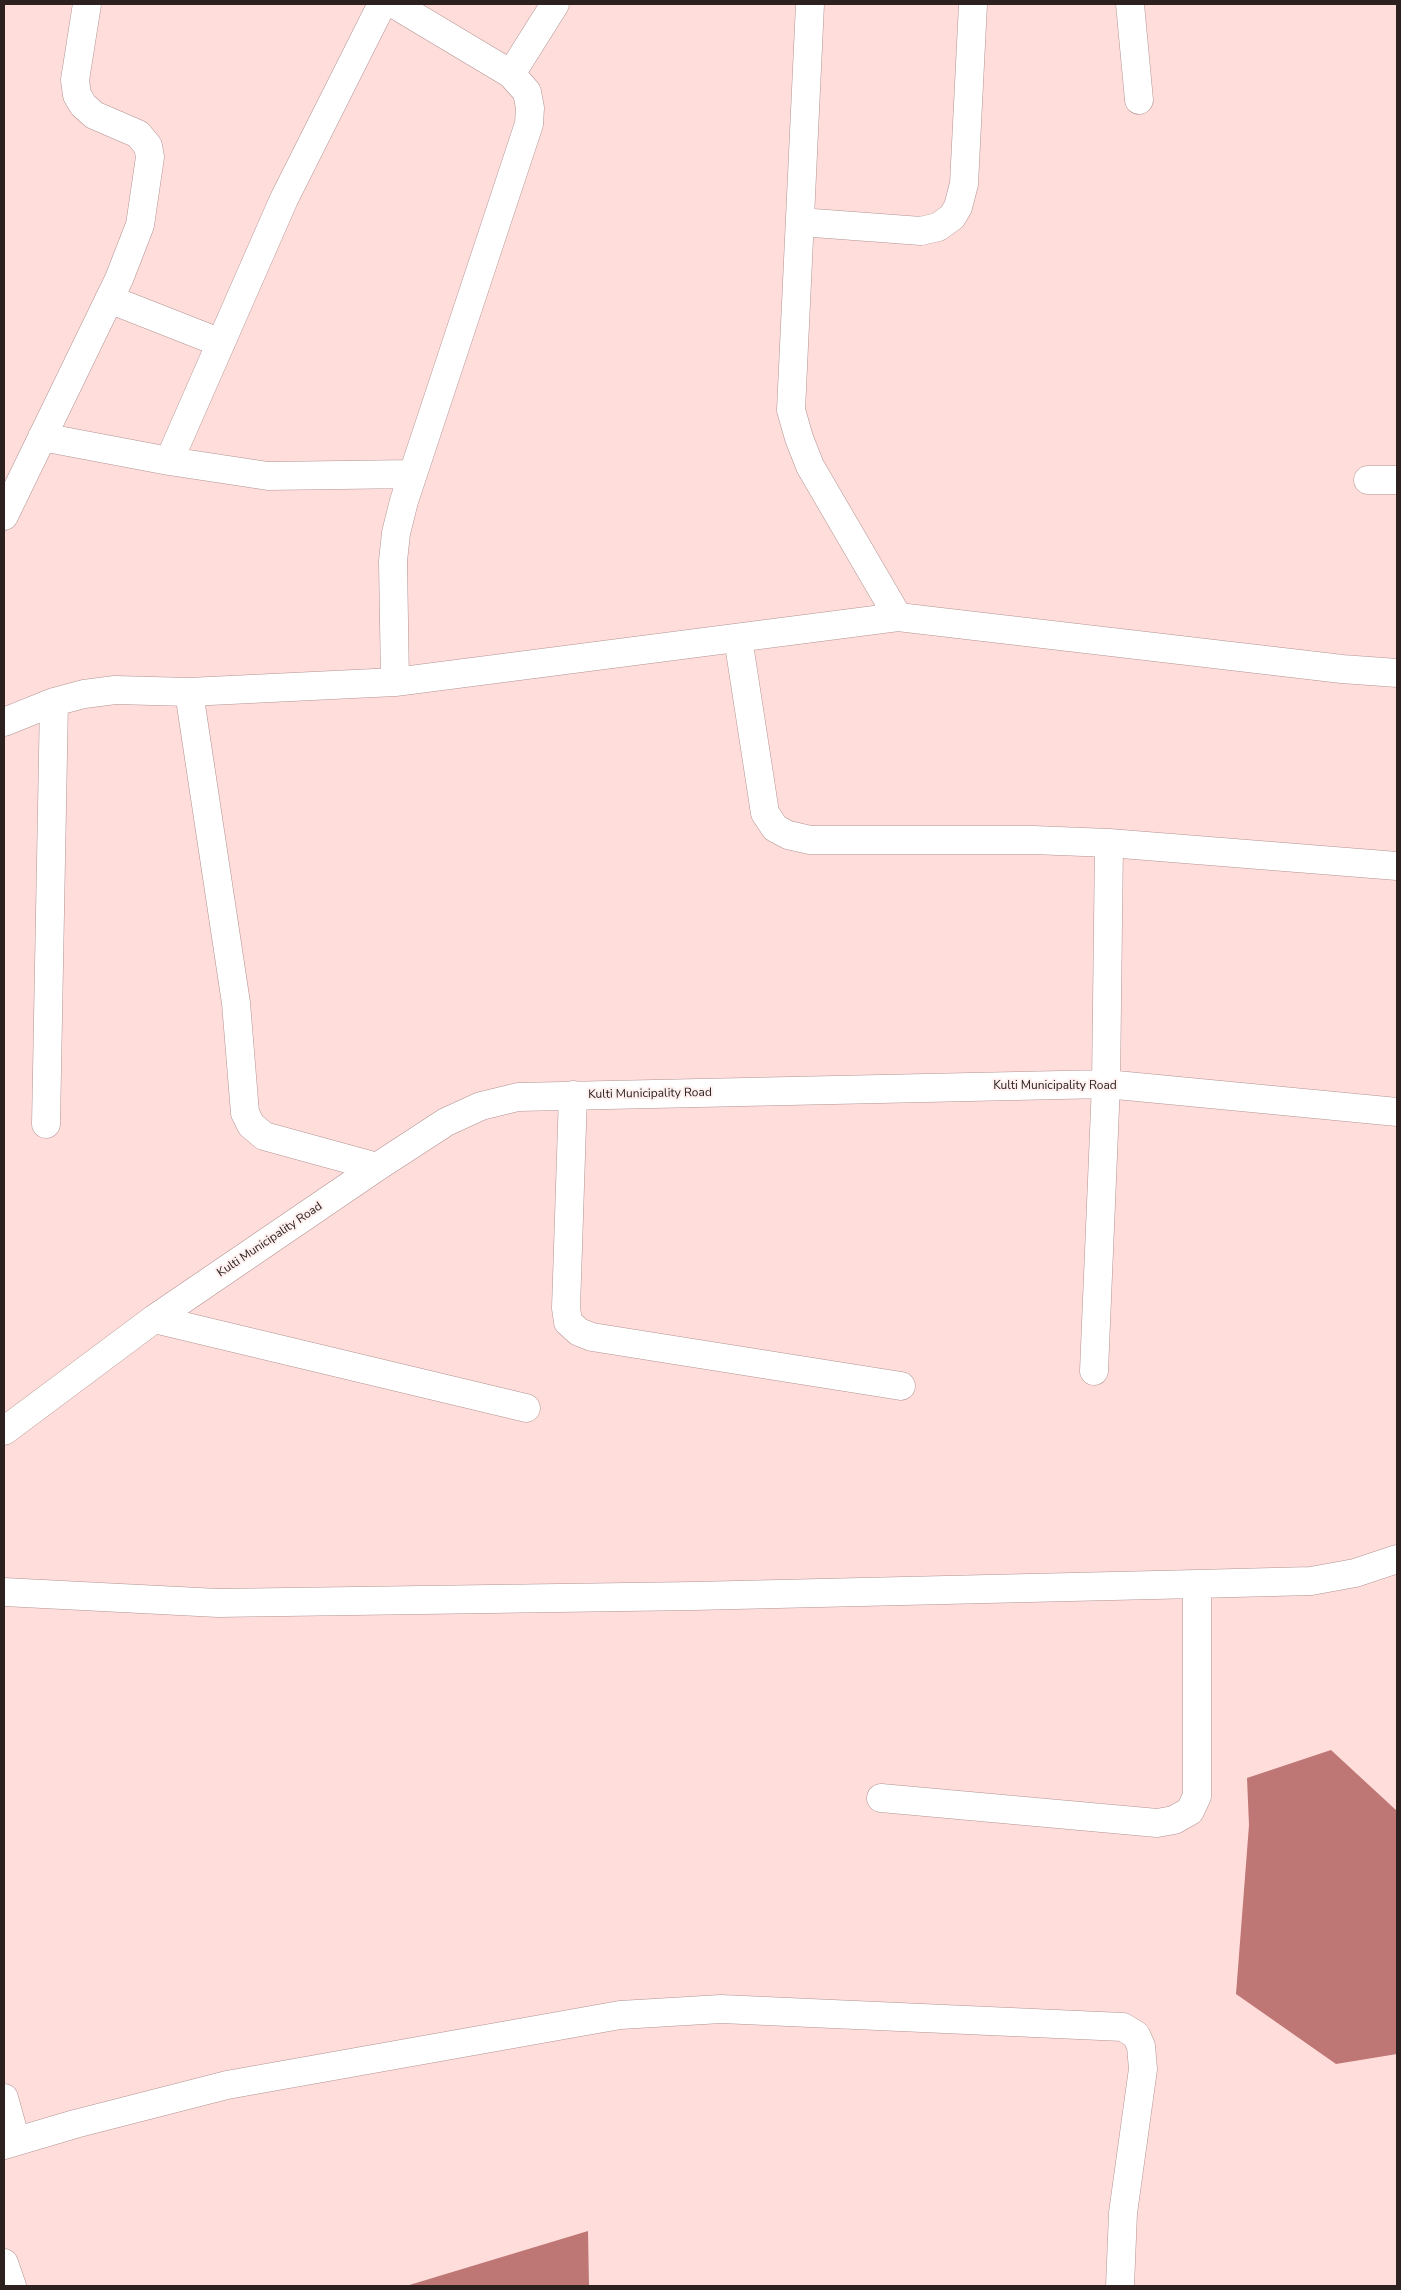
<!DOCTYPE html>
<html>
<head>
<meta charset="utf-8">
<style>
	body { margin:0 }
	#map { position:relative; width:1401px; height:2290px; overflow:hidden; background:#ffdddb; font-family:"Nunito Sans",sans-serif }
	canvas { display:block }
	.frame { position:absolute; inset:0; border:5px solid #2d2120; pointer-events:none }
</style>
</head>
<body>
<div id="map">
<canvas width="1401" height="2290"></canvas>
<div class="frame"></div>
</div>
<script>
const c = document.querySelector('canvas').getContext('2d');
c.lineJoin = 'round';
function fill(path, color) {
  c.fillStyle = color;
  c.fill(path, 'evenodd');
}
function poly(rows) {
  const path = new Path2D();
  for (const r of rows) {
    path.moveTo(r[0], r[1]);
    for (let i = 2; i < r.length; i += 2) path.lineTo(r[i], r[i + 1]);
  }
  return path;
}
function trace(path, color, width, dash) {
  c.strokeStyle = color;
  c.lineWidth = width;
  c.lineCap = dash ? 'butt' : 'round';
  c.setLineDash(dash || []);
  c.stroke(path);
}
function write(font, color, halo, rows, align = 'center') {
  c.font = font + ' "Nunito Sans",sans-serif';
  c.lineWidth = 4;
  c.setLineDash([]);
  c.textBaseline = 'middle';
  c.strokeStyle = halo;
  c.fillStyle = color;
  for (const [text, x, y, turn = 0] of rows) {
    c.save();
    c.translate(x, y);
    c.rotate((+turn || 0) * Math.PI / 180);
    c.textAlign = isNaN(turn) ? turn : align;
    if (halo) c.strokeText(text, 0, 0);
    c.fillText(text, 0, 0);
    c.restore();
  }
}
const water = poly([
	[1331,1750,1397,1811,1397,2054,1336,2064,1236,1994,1249,1825,1247,1778],
	[588,2231,589,2286,406,2286]
]);
const minor = poly([
	[394,4,511,74,527,92,530,108,529,124,404,501,396,533,393,561,395,682],
	[810,4,791,410,799,438,810,466,898,617],
	[1130,4,1139,100],
	[511,74,555,4],
	[800,222,921,231,938,227,952,217,958,207,964,184,973,4],
	[109,299,221,343],
	[42,437,169,461,268,476,413,474],
	[169,461,284,199,382,4],
	[1368,480,1397,480],
	[4,516,119,279,140,225,150,157,148,146,138,134,94,115,83,105,77,95,75,80,87,4],
	[738,638,765,813,775,828,788,835,810,840,1033,840,1109,843,1397,866],
	[189,692,236,1003,245,1113,251,1125,264,1136,377,1167],
	[4,722,54,702,84,694,115,690,189,692,395,682,898,617,1342,669,1397,673],
	[573,1095,566,1308,568,1322,579,1332,592,1337,901,1386],
	[46,1124,54,702],
	[154,1319,526,1408],
	[1094,1371,1106,1084,1109,843],
	[4,1431,154,1319,377,1167,446,1122,481,1106,518,1097,1106,1084,1397,1112],
	[4,1592,218,1603,694,1596,1197,1584,1311,1581,1355,1573,1397,1559],
	[881,1798,1157,1823,1174,1820,1190,1811,1197,1796,1197,1584],
	[4,2098,16,2141],
	[4,2145,75,2124,227,2085,620,2015,721,2009,1123,2027,1136,2035,1141,2046,1143,2069,1123,2213,1120,2286],
	[4,2263,12,2286]
]);
const streetNames = [
	["Kulti Municipality Road",1055,1086],
	["Kulti Municipality Road",650,1094,-1],
	["Kulti Municipality Road",270,1240,-34]
];
fill(water, '#be7775');
trace(minor, '#b19391', 29);
trace(minor, '#fff', 28);
write('12px', '#2d2120', '#fef0ef', streetNames);
</script>
</body>
</html>
